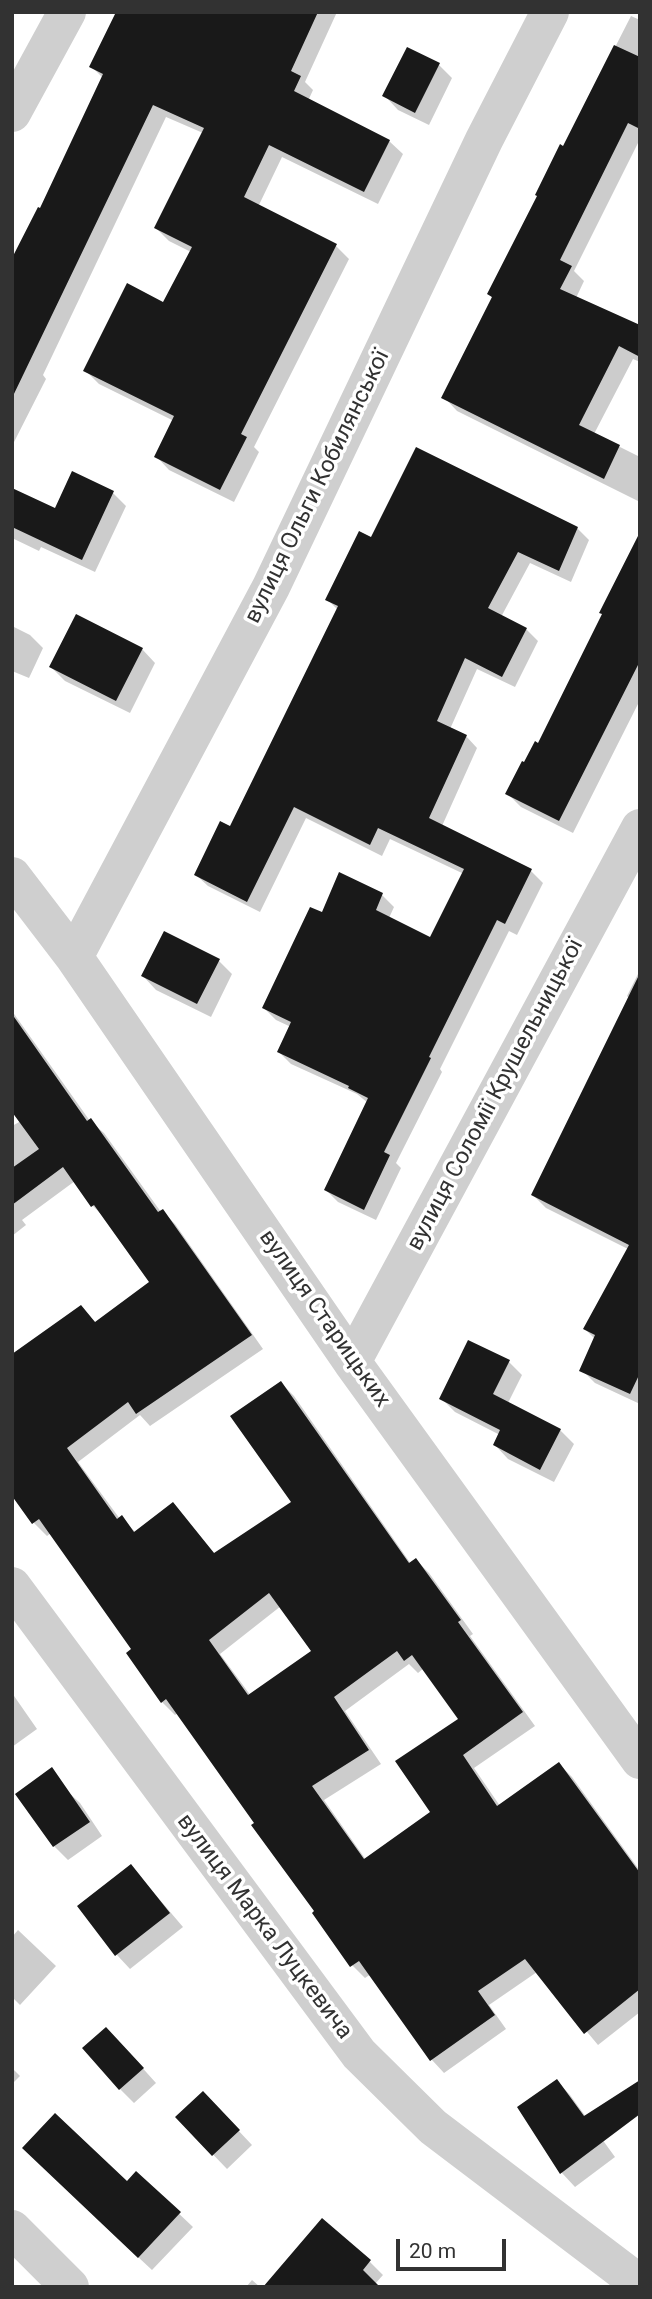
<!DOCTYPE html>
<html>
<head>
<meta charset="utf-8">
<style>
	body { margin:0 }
	#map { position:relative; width:652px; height:2299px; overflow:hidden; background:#fff; font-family:Roboto,sans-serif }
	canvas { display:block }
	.frame { position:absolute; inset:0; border:14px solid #323232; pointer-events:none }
	.scale { position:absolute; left:396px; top:2239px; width:110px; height:32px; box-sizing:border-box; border:4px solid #323232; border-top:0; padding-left:9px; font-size:21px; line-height:24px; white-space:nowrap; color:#323232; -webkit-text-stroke:5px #fff; paint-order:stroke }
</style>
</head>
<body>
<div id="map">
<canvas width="652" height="2299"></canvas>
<div class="frame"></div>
<div class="scale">20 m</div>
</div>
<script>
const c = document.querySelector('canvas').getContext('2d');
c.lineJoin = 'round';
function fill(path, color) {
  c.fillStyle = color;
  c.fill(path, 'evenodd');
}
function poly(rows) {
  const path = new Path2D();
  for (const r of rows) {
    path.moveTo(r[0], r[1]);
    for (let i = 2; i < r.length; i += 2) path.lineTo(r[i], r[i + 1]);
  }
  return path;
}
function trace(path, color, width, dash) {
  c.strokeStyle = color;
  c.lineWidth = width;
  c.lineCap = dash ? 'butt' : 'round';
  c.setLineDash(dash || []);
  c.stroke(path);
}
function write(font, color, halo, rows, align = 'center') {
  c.font = font + ' Roboto,sans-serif';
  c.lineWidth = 7;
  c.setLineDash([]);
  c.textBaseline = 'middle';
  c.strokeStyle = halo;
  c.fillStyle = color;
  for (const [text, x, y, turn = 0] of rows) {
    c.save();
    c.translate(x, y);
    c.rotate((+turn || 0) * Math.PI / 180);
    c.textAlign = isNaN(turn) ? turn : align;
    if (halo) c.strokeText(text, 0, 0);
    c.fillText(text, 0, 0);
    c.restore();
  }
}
const shadow = poly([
	[118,12,337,12,305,82,313,90,308,101,389,141,403,154,378,204,282,157,258,207,335,245,349,259,254,447,259,452,234,502,169,470,156,456,174,421,99,384,85,370,164,304,191,252,169,241,156,228,203,133,166,117,43,375,46,379,12,446,12,262,41,210,103,78,91,66],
	[631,16,640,20,640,139,574,271,584,281,576,298,640,327,640,362,633,359,594,434,640,457,640,502,457,411,444,397,493,299,489,294],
	[439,65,452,78,429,125,398,110,385,96],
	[73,473,113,493,126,506,95,572,41,547,39,551,12,538,12,490,56,510],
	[577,528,589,540,571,582,530,563,501,617,526,629,538,641,515,687,477,669,450,729,466,736,477,748,442,826,531,871,543,883,517,935,509,931,440,1069,442,1072,396,1163,401,1168,376,1220,338,1202,326,1190,368,1103,357,1094,291,1064,279,1052,291,1027,276,1020,264,1008,323,915,340,874,382,895,394,907,389,918,431,939,464,874,390,839,382,856,306,818,260,912,208,886,196,875,231,828,338,610,327,599,372,540],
	[640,536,640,700,573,833,521,807,508,794,539,745,604,615],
	[12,626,30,635,43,648,29,678,12,671],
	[142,649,155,663,130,713,65,681,51,667],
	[219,961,232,974,211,1017,156,990,143,976],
	[640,970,640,1404,595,1383,582,1370,595,1339,585,1329,628,1249,546,1208,533,1195,629,998,627,996],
	[12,1011,90,1121,104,1133,161,1212,162,1211,175,1224,263,1349,150,1426,140,1415,78,1462,120,1519,122,1518,136,1533,173,1504,215,1554,294,1502,281,1383,294,1396,411,1564,416,1560,429,1573,473,1634,470,1636,535,1726,474,1768,500,1806,559,1764,572,1777,640,1871,640,2012,598,2045,537,1972,489,2005,506,2029,444,2073,432,2060,371,1974,365,1978,352,1965,257,1823,178,1713,175,1715,162,1702,134,1649,51,1533,47,1536,34,1523,12,1493,80,1307,96,1323,151,1283,106,1219,93,1206,75,1181,22,1220,26,1225,12,1236,12,1126,21,1121,12,1109],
	[281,1606,314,1652,251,1696,220,1654],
	[409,1664,418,1673,424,1668,460,1719,432,1812,366,1860,324,1800,381,1764,345,1711],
	[508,1361,522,1375,508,1403,560,1430,574,1444,554,1482,508,1459,495,1445,500,1435,455,1412,441,1398],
	[12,1693,37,1729,12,1747],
	[66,1790,80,1803,102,1836,68,1860,54,1846],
	[131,1866,183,1927,130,1969,117,1955,79,1907],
	[18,1930,56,1966,20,2005,12,1997,12,1937],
	[120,2043,156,2083,134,2103,120,2089],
	[12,2068,20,2076,12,2084],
	[557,2081,570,2095,615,2157,575,2187,562,2173,519,2107],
	[203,2093,252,2145,227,2169,177,2117],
	[136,2173,193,2227,152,2270,95,2217],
	[370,2262,383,2275,375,2284,265,2287],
	[252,2280,260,2287,246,2287]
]);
const building = poly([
	[116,12,318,12,291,71,301,76,294,91,390,140,364,192,269,145,244,197,337,244,241,434,247,437,220,490,154,457,174,416,83,371,127,283,163,302,192,247,154,228,204,128,153,105,12,398,12,258,38,207,40,208,103,74,89,67],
	[614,45,640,57,640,129,628,123,560,260,572,266,560,289,640,325,640,357,619,346,579,425,620,445,604,479,441,398,492,297,487,294,537,196,535,195,560,144,563,146],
	[407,47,440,63,415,113,382,96],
	[416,447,578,527,559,571,518,552,488,608,527,628,502,677,465,658,437,721,467,735,429,818,532,869,505,924,497,920,429,1057,431,1058,384,1152,390,1155,364,1210,324,1190,368,1098,348,1088,349,1086,277,1052,291,1022,262,1008,310,907,322,912,339,872,383,893,376,910,430,937,464,869,378,828,370,845,294,807,247,902,194,875,220,821,230,826,338,606,325,600,359,531,371,537],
	[72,471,114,491,82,560,12,527,12,488,55,508],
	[640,532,640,661,559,821,505,794,522,761,524,762,535,741,538,743,602,614,599,613],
	[76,614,143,648,116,701,49,667],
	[164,931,220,959,197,1004,141,976],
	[640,973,640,1373,630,1394,579,1371,595,1335,583,1329,629,1245,531,1195],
	[12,1014,87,1121,91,1118,158,1212,163,1209,252,1335,136,1414,128,1402,67,1448,117,1519,122,1515,134,1532,173,1502,214,1553,291,1502,230,1416,281,1381,409,1563,416,1558,461,1620,458,1622,523,1712,463,1755,497,1806,559,1762,640,1873,640,1989,584,2034,525,1959,478,1991,495,2015,430,2061,359,1961,350,1967,312,1913,314,1911,251,1825,254,1823,166,1699,161,1703,126,1653,131,1649,39,1519,32,1524,12,1496,12,1354,81,1305,95,1322,149,1282,94,1205,91,1207,63,1167,12,1205,12,1168,39,1149,12,1112],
	[269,1593,311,1651,248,1695,209,1640],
	[397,1651,404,1661,412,1655,458,1719,395,1761,430,1812,364,1859,312,1786,369,1750,334,1697],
	[468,1340,510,1360,493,1394,561,1429,540,1470,493,1445,500,1430,439,1399],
	[52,1767,90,1822,53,1847,15,1794],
	[131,1864,170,1913,115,1956,77,1906],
	[106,2027,144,2068,119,2090,82,2048],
	[557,2079,584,2116,640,2080,640,2114,560,2174,517,2107],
	[203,2091,240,2130,212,2156,175,2117],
	[55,2113,127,2181,136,2171,181,2212,138,2258,22,2148],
	[322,2218,371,2260,363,2270,380,2287,263,2287]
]);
const minor = poly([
	[12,113,67,12],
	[12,876,74,957,352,1362,640,1760],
	[74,957,271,587,484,140,550,12],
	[352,1362,640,828],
	[12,1586,359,2054,433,2127,640,2284],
	[12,2229,70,2287]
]);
const streetNames = [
	["вулиця Ольги Кобилянської",318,487,-64],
	["вулиця Соломії Крушельницької",496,1095,-62],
	["вулиця Старицьких",324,1319,55],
	["вулиця Марка Луцкевича",264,1927,53]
];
fill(shadow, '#0003');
fill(building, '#191919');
trace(minor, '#cfcfcf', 38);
write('23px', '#323232', '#fff', streetNames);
</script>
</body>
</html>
